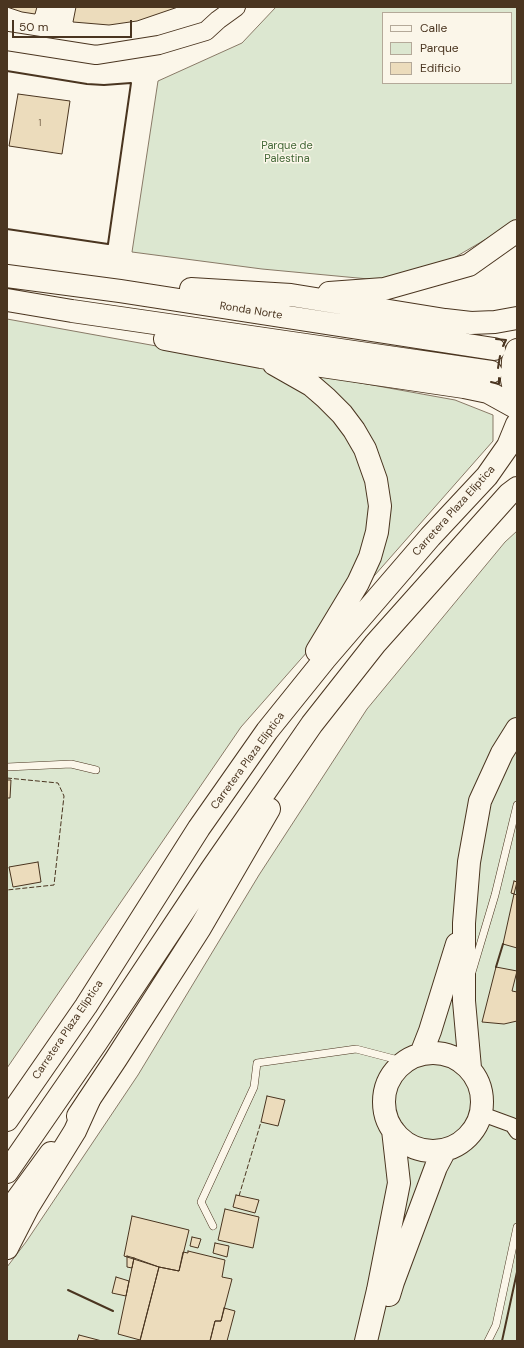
<!DOCTYPE html>
<html>
<head>
<meta charset="utf-8">
<style>
	body { margin:0 }
	#map { position:relative; width:524px; height:1348px; overflow:hidden; background:#fbf6e9; font-family:"DM Sans",sans-serif }
	canvas { display:block }
	.frame { position:absolute; inset:0; border:8px solid #4a3520; pointer-events:none }
	.legend { position:absolute; left:382px; top:12px; width:130px; height:72px; box-sizing:border-box; background:#fbf6e9; border:1px solid #b4a999; margin:0; padding:5px 7px; list-style:none; font-size:12px; color:#4a3520 }
	.legend li { display:flex; align-items:center; gap:8px; height:20px }
	.legend b { width:20px; border:1px solid #b4a999 }
	.scale { position:absolute; left:12px; top:20px; width:120px; height:18px; box-sizing:border-box; border:2px solid #4a3520; border-top:0; padding-left:5px; font-size:12px; line-height:14px; white-space:nowrap; color:#4a3520; -webkit-text-stroke:3px #fbf6e9; paint-order:stroke }
</style>
</head>
<body>
<div id="map">
<canvas width="524" height="1348"></canvas>
<div class="frame"></div>
<ul class="legend">
<li><b style="height:5px;background:#fbf6e9"></b>Calle</li>
<li><b style="height:11px;background:#dce7d0"></b>Parque</li>
<li><b style="height:11px;background:#ecdcbc"></b>Edificio</li>
</ul>
<div class="scale">50 m</div>
</div>
<script>
const c = document.querySelector('canvas').getContext('2d');
c.lineJoin = 'round';
function fill(path, color) {
  c.fillStyle = color;
  c.fill(path, 'evenodd');
}
function poly(rows) {
  const path = new Path2D();
  for (const r of rows) {
    if (r.length === 3) {
      path.moveTo(r[0] + r[2], r[1]);
      path.arc(r[0], r[1], r[2], 0, 2 * Math.PI);
      continue;
    }
    path.moveTo(r[0], r[1]);
    for (let i = 2; i < r.length; i += 2) path.lineTo(r[i], r[i + 1]);
  }
  return path;
}
function trace(path, color, width, dash) {
  c.strokeStyle = color;
  c.lineWidth = width;
  c.lineCap = dash ? 'butt' : 'round';
  c.setLineDash(dash || []);
  c.stroke(path);
}
function write(font, color, halo, rows, align = 'center') {
  c.font = font + ' "DM Sans",sans-serif';
  c.lineWidth = 3;
  c.setLineDash([]);
  c.textBaseline = 'middle';
  c.strokeStyle = halo;
  c.fillStyle = color;
  for (const [text, x, y, turn = 0] of rows) {
    c.save();
    c.translate(x, y);
    c.rotate((+turn || 0) * Math.PI / 180);
    c.textAlign = isNaN(turn) ? turn : align;
    if (halo) c.strokeText(text, 0, 0);
    c.fillText(text, 0, 0);
    c.restore();
  }
}
const green = poly([
	[276,7,517,7,517,221,411,283,262,269,132,252,158,81,242,43,276,7],
	[383,13,511,13,511,83,383,83,383,13],
	[7,319,455,400,493,415,493,441,241,727,7,1068,7,319],
	[517,531,517,1341,7,1341,7,1267,26,1242,138,1075,259,875,367,709,505,542,517,531]
]);
const building = poly([
	[7,7,37,7,35,14,22,12,7,7],
	[76,7,178,7,137,21,109,25,73,22,76,7],
	[18,94,70,101,62,154,9,146,18,94],
	[7,780,11,780,10,798,7,798,7,780],
	[38,862,41,882,13,887,9,867,38,862],
	[514,881,517,882,514,894,511,893,514,881],
	[514,894,517,895,517,948,503,944,514,894],
	[496,967,517,971,512,991,517,992,517,1021,504,1024,482,1022,496,967],
	[267,1096,285,1100,278,1126,261,1122,267,1096],
	[236,1195,259,1200,255,1213,233,1207,236,1195],
	[225,1209,259,1217,253,1248,218,1240,225,1209],
	[132,1216,189,1230,179,1271,159,1267,124,1256,132,1216],
	[192,1237,201,1239,198,1248,190,1246,192,1237],
	[215,1243,229,1246,227,1257,213,1253,215,1243],
	[188,1251,225,1260,222,1277,232,1279,221,1321,215,1321,210,1341,140,1341,159,1267,179,1271,183,1252,188,1253,188,1251],
	[127,1256,134,1258,132,1268,127,1267,127,1256],
	[134,1258,159,1267,140,1340,118,1334,134,1258],
	[116,1277,129,1281,126,1296,112,1293,116,1277],
	[224,1308,235,1311,227,1341,210,1341,215,1321,221,1321,224,1308],
	[79,1335,102,1341,77,1341,79,1335]
]);
const service = poly([
	[7,767,71,764,96,770],
	[472,972,495,895,517,805],
	[213,1226,201,1202,254,1087,257,1063,356,1049,402,1061],
	[488,1341,496,1325,517,1227]
]);
const minor = poly([
	[482,1114,512,1125,517,1132]
]);
const tertiary = poly([
	[7,41,96,55,159,45,206,31,218,20,236,7]
]);
const primary = poly([
	[7,276,120,291,494,349],
	[191,289,291,295,445,320,471,323,495,322,517,318],
	[329,293,384,289,469,265,517,231],
	[7,300,72,311,491,372],
	[165,339,261,357,464,387,488,392,517,408],
	[517,350,513,361,512,380,517,404],
	[274,364,311,385,326,398,342,414,354,430,365,449,376,480,380,506,377,532,370,557,358,583,317,651],
	[433,1102,49],
	[421,1054,430,1031,457,944],
	[470,1068,464,1001,464,923,469,862,480,801,502,753,517,729],
	[78,1116,116,1059,200,928,269,809],
	[7,1120,86,1006,199,828,267,731,325,659,430,537,487,476,508,446,517,424],
	[7,1172,96,1043,211,870,312,724,375,644,509,494,517,488],
	[7,1213,51,1153],
	[389,1295,393,1282,436,1167,445,1150],
	[366,1341,378,1290,399,1183,393,1130]
]);
const motorway = poly([
	[7,1248,28,1207,75,1131,89,1100]
]);
const fence = poly([
	[7,778,58,783,64,796,54,885,7,890],
	[239,1196,261,1122]
]);
const wall = poly([
	[7,71,87,84,104,85,131,83,108,244,7,229],
	[496,339,506,340,503,346],
	[498,368,500,356],
	[491,382,499,384,499,378],
	[496,967,503,944],
	[68,1290,113,1311],
	[502,1341,517,1272]
]);
const numberNames = [
	["1",40,124]
];
const parkNames = [
	["Parque de",287,146],
	["Palestina",287,159]
];
const streetNames = [
	["Ronda Norte",251,311,9],
	["Carretera Plaza Elíptica",454,511,-48],
	["Carretera Plaza Elíptica",248,761,-54],
	["Carretera Plaza Elíptica",68,1030,-56]
];
fill(green, '#dce7d0');
trace(green, '#887966', 1);
fill(building, '#ecdcbc');
trace(building, '#4a3520', 1);
trace(service, '#4a3520', 8);
trace(minor, '#4a3520', 16);
trace(tertiary, '#4a3520', 20);
trace(primary, '#4a3520', 24);
trace(motorway, '#4a3520', 24);
trace(service, '#fbf6e9', 7);
trace(minor, '#fbf6e9', 14);
trace(tertiary, '#fbf6e9', 18);
trace(primary, '#fbf6e9', 22);
trace(motorway, '#fbf6e9', 22);
trace(fence, '#4a3520', 1, [5, 2]);
trace(wall, '#4a3520', 2);
write('9px', '#725f47', null, numberNames);
write('11px', '#436837', '#fbf6e9', parkNames);
write('11px', '#4a3520', '#fbf6e9', streetNames);
</script>
</body>
</html>
